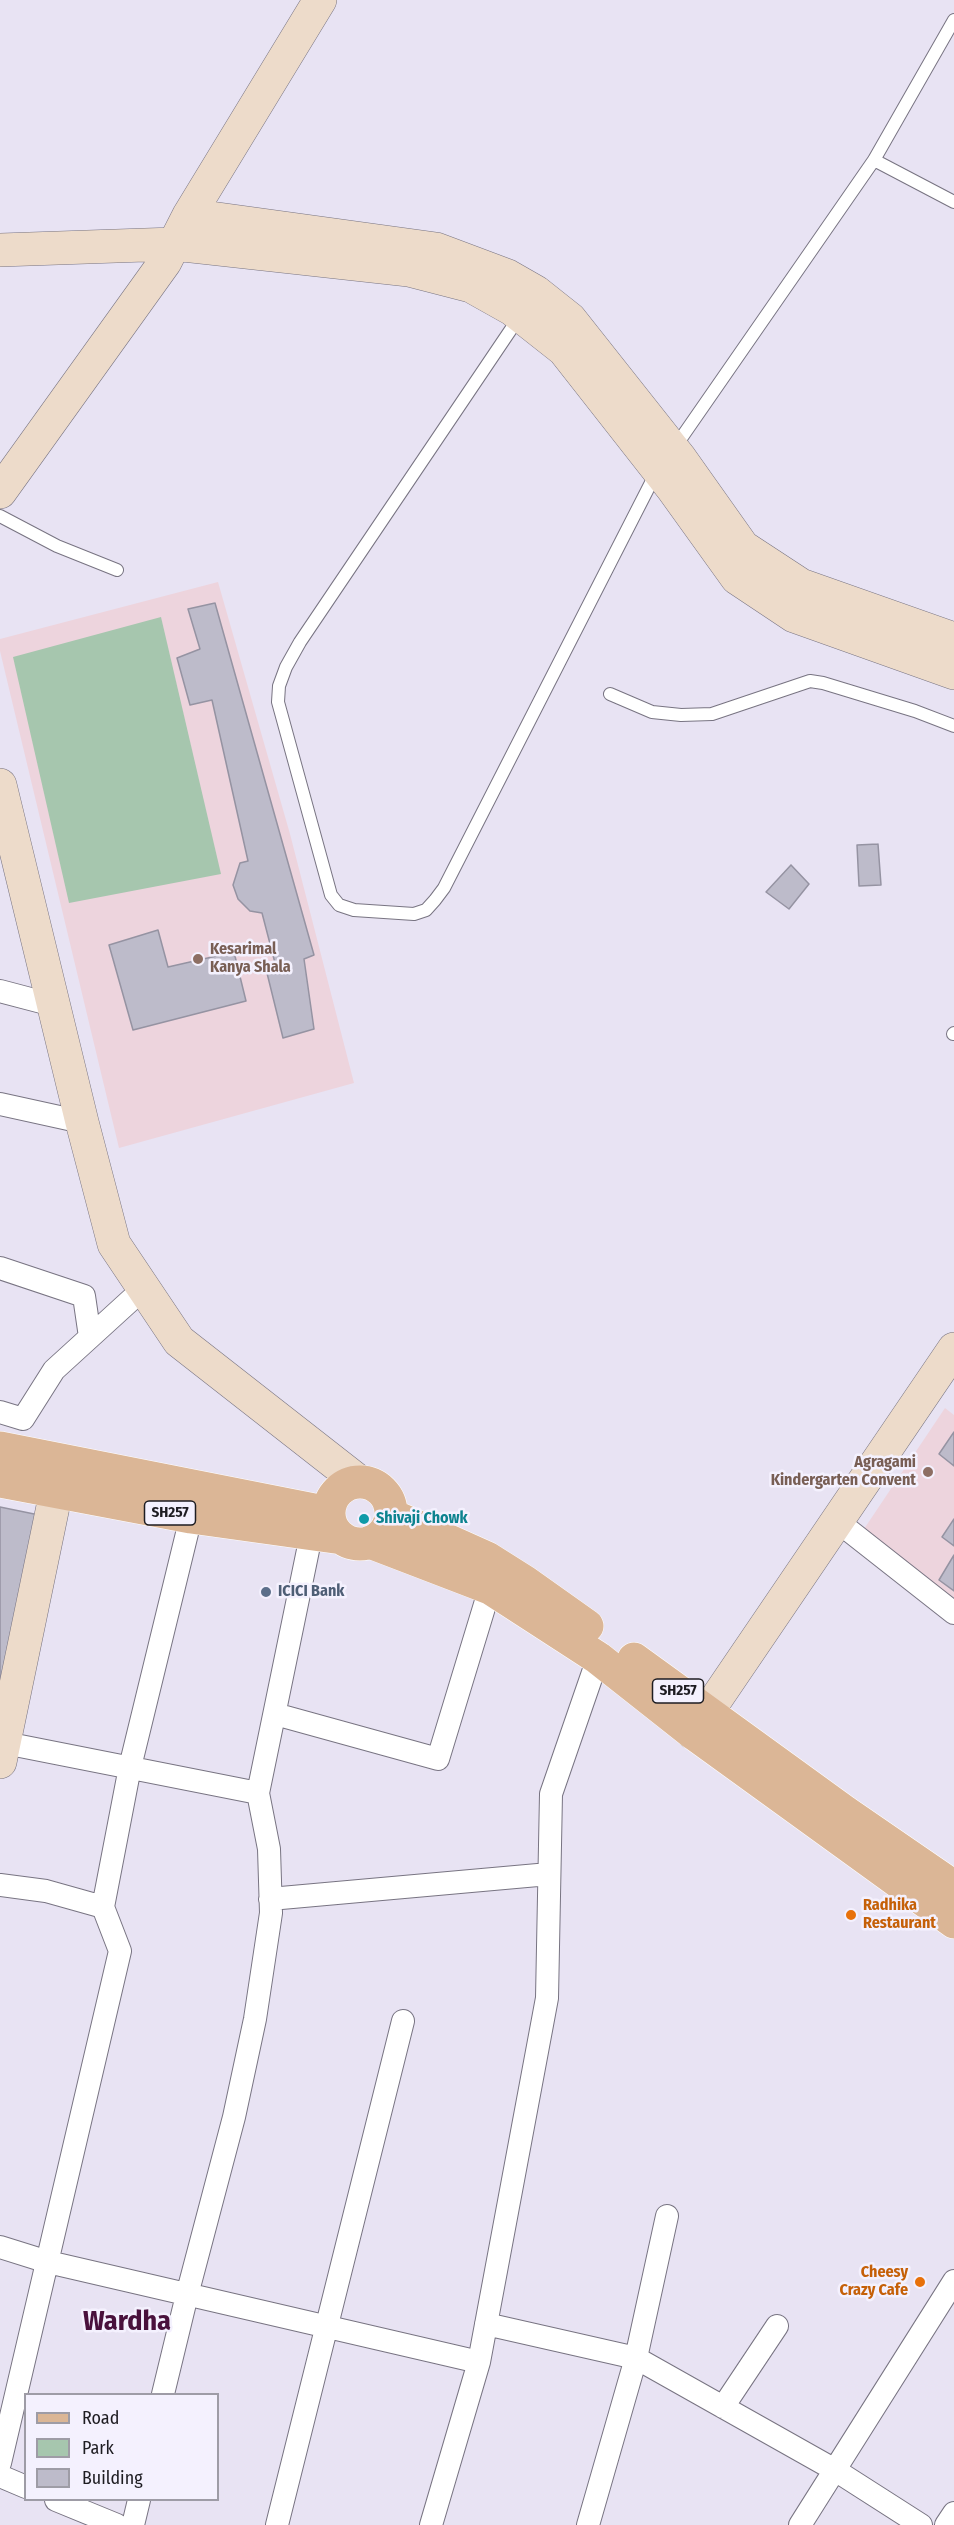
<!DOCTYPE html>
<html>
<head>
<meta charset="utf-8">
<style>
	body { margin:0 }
	#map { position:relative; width:954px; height:2525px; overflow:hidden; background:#e8e3f3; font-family:"Fira Sans Condensed",sans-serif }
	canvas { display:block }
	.legend { position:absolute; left:24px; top:2393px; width:195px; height:108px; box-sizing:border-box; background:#f4f1fe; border:2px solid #9e9ca6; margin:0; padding:8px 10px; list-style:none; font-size:18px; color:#1e1d22 }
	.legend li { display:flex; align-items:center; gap:12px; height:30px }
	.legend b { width:30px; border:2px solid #9e9ca6 }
</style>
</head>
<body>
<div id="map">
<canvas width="954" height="2525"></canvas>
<ul class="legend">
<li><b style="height:8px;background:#dbb696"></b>Road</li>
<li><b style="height:16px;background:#a6c6ae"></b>Park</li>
<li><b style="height:16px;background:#bdbbca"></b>Building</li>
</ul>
</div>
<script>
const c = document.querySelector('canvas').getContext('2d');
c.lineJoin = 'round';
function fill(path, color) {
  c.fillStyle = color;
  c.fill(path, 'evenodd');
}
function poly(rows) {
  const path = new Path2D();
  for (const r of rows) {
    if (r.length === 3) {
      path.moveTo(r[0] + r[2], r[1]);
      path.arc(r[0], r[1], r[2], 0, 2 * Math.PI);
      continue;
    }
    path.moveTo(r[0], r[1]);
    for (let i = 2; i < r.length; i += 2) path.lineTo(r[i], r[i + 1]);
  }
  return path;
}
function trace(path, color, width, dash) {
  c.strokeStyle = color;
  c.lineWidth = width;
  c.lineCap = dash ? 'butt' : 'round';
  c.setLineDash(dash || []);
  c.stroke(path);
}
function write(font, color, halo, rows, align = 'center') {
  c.font = font + ' "Fira Sans Condensed",sans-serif';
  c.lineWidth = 5;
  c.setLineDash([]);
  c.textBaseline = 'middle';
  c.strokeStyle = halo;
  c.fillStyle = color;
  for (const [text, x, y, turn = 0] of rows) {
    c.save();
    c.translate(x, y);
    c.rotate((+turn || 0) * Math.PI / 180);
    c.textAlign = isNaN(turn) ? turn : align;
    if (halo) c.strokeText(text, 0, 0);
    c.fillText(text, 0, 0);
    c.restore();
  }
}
const education = poly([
	[218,582,290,834,354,1083,119,1148,0,651,0,639],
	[945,1408,954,1415,954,1602,864,1529]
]);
const green = poly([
	[161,617,221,874,69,903,13,657]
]);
const building = poly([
	[215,603,314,955,304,959,314,1029,283,1038,265,965,275,963,262,913,250,911,238,899,233,885,240,863,248,861,212,700,190,705,177,658,200,649,188,609,215,603],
	[878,844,881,885,859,886,857,845,878,844],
	[791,865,809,884,789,909,766,892,791,865],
	[158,930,168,967,234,952,246,1001,133,1030,109,945,158,930],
	[954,1432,954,1466,939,1454,954,1432],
	[0,1507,39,1515,0,1714,0,1507],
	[954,1519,954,1546,942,1537,954,1519],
	[954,1555,954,1591,939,1580,954,1555]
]);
const lane = poly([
	[874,160,954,202],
	[520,316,300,642,286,667,279,686,278,702,331,895,339,905,354,910,414,914,426,910,435,900,444,888,656,473],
	[675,447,874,160,954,20],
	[0,516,57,546,117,570],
	[610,694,652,712,681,715,712,714,810,681,823,683,915,711,954,726],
	[953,1034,954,1033]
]);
const street = poly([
	[0,991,53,1005],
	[0,1104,82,1122],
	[0,1268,84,1296,90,1337],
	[0,1412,23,1419,54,1370,144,1288],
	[837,1521,954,1613],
	[275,1714,438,1759,490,1588],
	[0,1742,258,1793,314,1521],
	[0,1885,46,1891,103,1907,130,1767,191,1517],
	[270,1899,549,1874],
	[0,2247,48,2262,479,2362],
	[486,2324,636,2358,835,2470,921,2525],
	[163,2394,187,2295,234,2117,255,2019,271,1913,269,1849,258,1793],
	[723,2407,777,2326],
	[0,2463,120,1951,103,1907],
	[0,2476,26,2487],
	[56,2500,117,2525],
	[133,2525,139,2500],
	[277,2525,403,2021],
	[431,2525,479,2362,547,1998,551,1794,598,1658],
	[588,2525,636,2358,667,2216],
	[800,2525,954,2281],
	[946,2525,954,2513]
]);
const secondary = poly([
	[189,215,436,249,508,276,536,292,570,319,680,458,743,547,801,585,954,639],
	[0,250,174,244,409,270,471,286,512,309,564,350,673,489,737,578,794,616,954,673],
	[0,492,165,262,189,215,320,0],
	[0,785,82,1122,114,1244,179,1341,358,1481],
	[693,1733,954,1349],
	[0,1762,56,1492]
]);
const primary = poly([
	[0,1448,329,1513],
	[0,1481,191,1517,342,1538],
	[360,1513,31],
	[391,1515,487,1558,525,1582,587,1626],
	[370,1542,490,1588,598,1658,693,1733,954,1922],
	[634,1659,845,1812,954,1887]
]);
const markers = [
	[198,959,6,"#8d6e63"],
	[928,1472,6,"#8d6e63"],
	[364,1519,6,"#0f9aa8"],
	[266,1592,6,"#5c6f8a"],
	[851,1915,6,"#e8710a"],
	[920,2282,6,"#e8710a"]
];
const shields = [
	[170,1513,51],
	[678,1691,51]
];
const shieldNames = [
	["SH257",170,1513],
	["SH257",678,1691]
];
const educationNames = [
	["Kesarimal",210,950],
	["Kanya Shala",210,968],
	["Agragami",916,1463,"right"],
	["Kindergarten Convent",916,1481,"right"]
];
const cultureNames = [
	["Shivaji Chowk",376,1519]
];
const serviceNames = [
	["ICICI Bank",278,1592]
];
const foodNames = [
	["Radhika",863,1906],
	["Restaurant",863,1924],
	["Cheesy",908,2273,"right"],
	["Crazy Cafe",908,2291,"right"]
];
const townNames = [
	["Wardha",127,2322]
];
fill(education, '#edd4dd');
fill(green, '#a6c6ae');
fill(building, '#bdbbca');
trace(building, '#9593a2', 1.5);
trace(lane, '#787482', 14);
trace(street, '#787482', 24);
trace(secondary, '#787482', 34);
trace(primary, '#fff', 34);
trace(lane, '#fff', 12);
trace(street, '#fff', 22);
trace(secondary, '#eddbca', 33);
trace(primary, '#dbb696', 33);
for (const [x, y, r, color] of markers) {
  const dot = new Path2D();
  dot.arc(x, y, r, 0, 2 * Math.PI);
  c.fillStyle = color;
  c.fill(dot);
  trace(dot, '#f4f1fe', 2);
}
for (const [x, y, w] of shields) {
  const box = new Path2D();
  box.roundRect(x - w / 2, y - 12, w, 24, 4.5);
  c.fillStyle = '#f4f1fe';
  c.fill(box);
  trace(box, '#1e1d22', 1.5);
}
write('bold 15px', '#1e1d22', null, shieldNames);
write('bold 16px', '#785e54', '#f4f1fe', educationNames, 'left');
write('bold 16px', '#0d838f', '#f4f1fe', cultureNames, 'left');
write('bold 16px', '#4e5e75', '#f4f1fe', serviceNames, 'left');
write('bold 16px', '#c56008', '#f4f1fe', foodNames, 'left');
write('bold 28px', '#49113c', '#f4f1fe', townNames);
</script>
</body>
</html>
